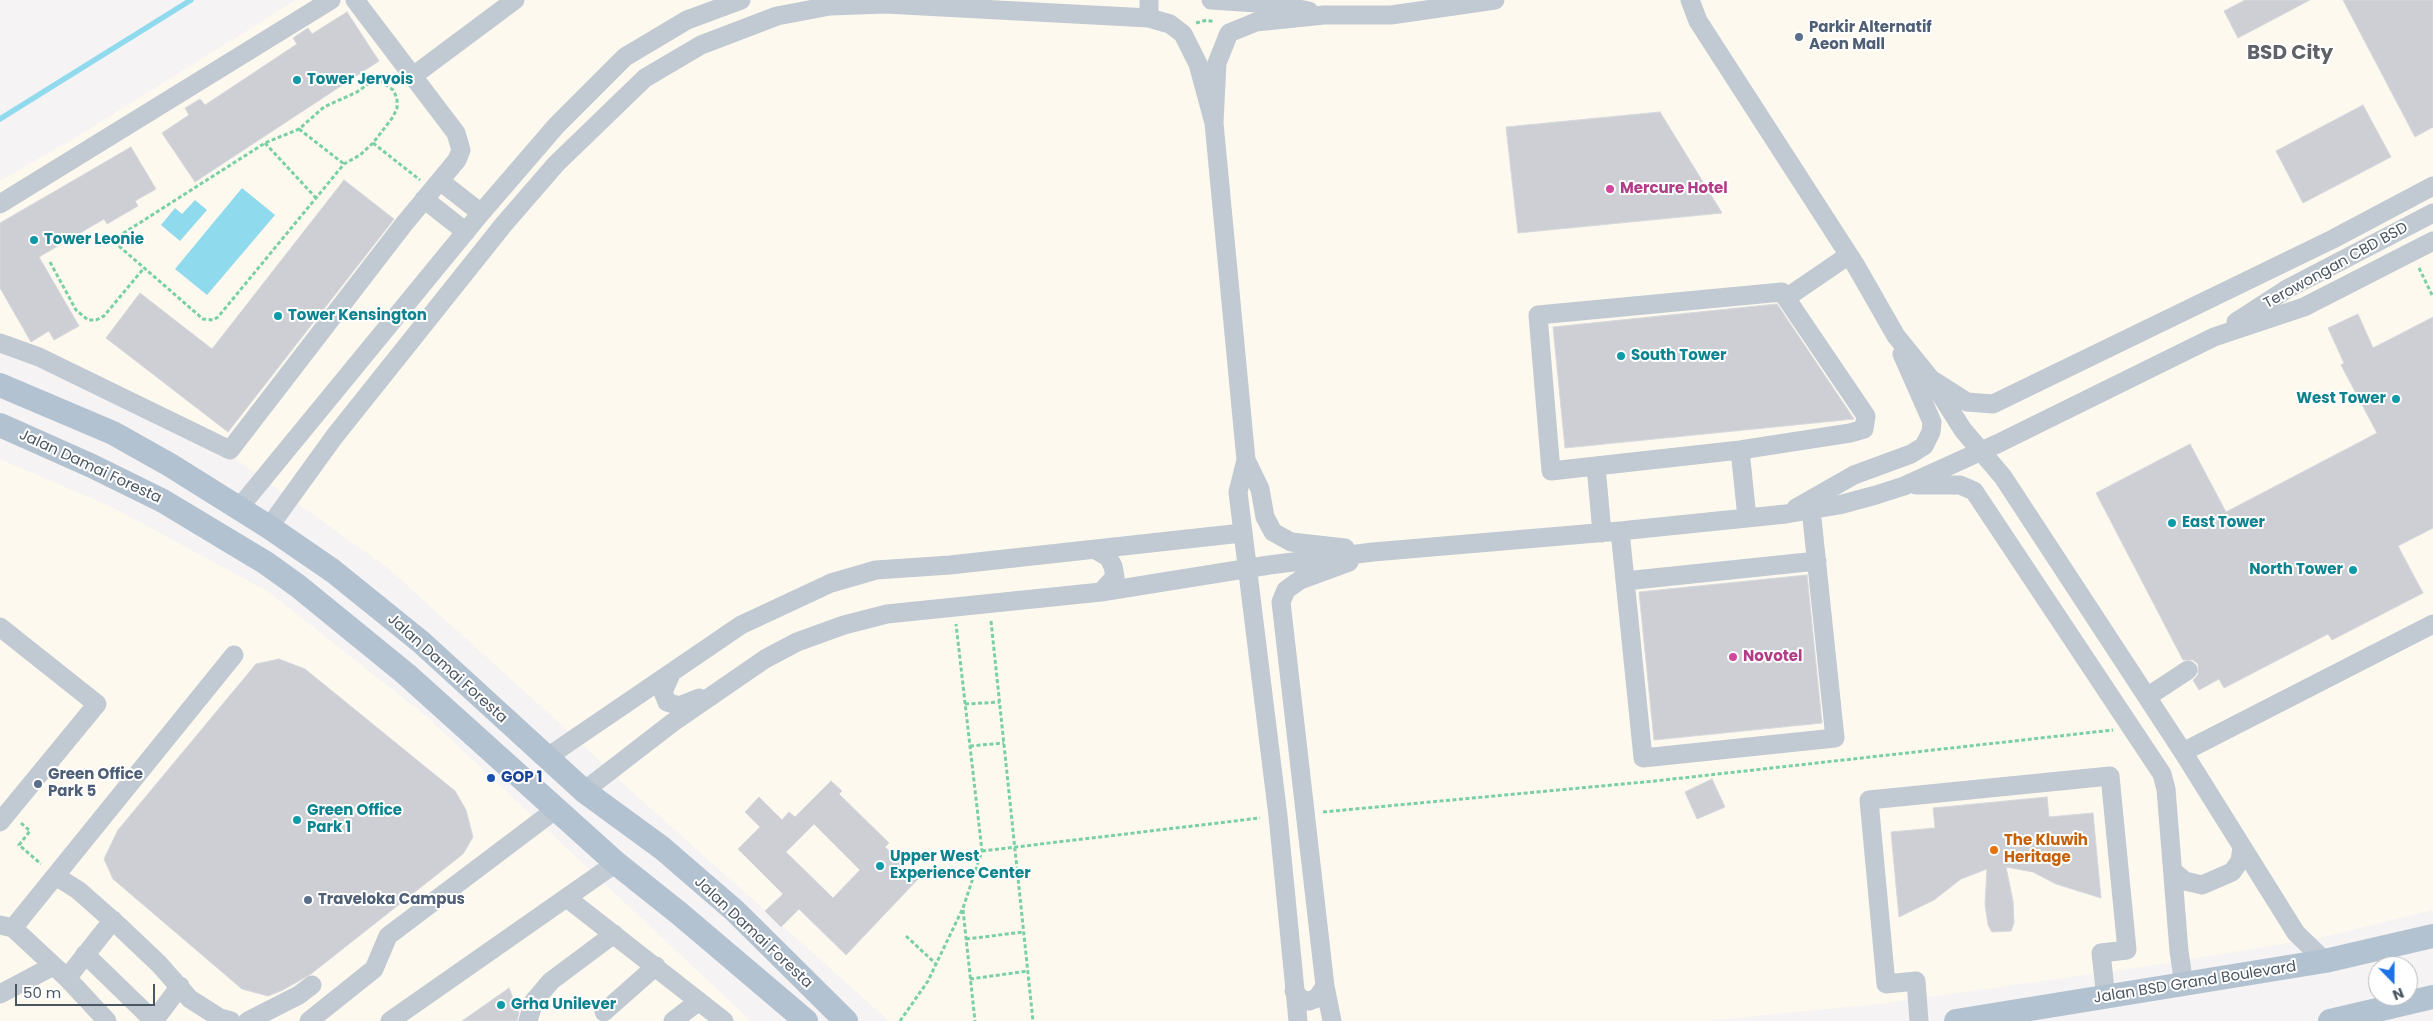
<!DOCTYPE html>
<html>
<head>
<meta charset="utf-8">
<style>
	body { margin:0 }
	#map { position:relative; width:2433px; height:1021px; overflow:hidden; background:#f5f3f3; font-family:Poppins,sans-serif }
	canvas { display:block }
	.north { position:absolute; left:2368px; top:956px; width:50px; height:50px; box-sizing:border-box; background:#fff; border:1px solid #b7bbc0; border-radius:50%; rotate:158deg; font-size:14px; font-weight:700; line-height:20px; text-align:center; color:#4a5661 }
	.north::after { content:''; display:block; margin:auto; width:18px; height:22px; background:#1a73e8; clip-path:polygon(50% 0,100% 100%,50% 72%,0 100%) }
	.scale { position:absolute; left:15px; top:984px; width:140px; height:22px; box-sizing:border-box; border:2px solid #4a5661; border-top:0; padding-left:6px; font-size:15px; line-height:18px; white-space:nowrap; color:#4a5661; -webkit-text-stroke:4px #fff; paint-order:stroke }
</style>
</head>
<body>
<div id="map">
<canvas width="2433" height="1021"></canvas>
<div class="north">N</div>
<div class="scale">50 m</div>
</div>
<script>
const c = document.querySelector('canvas').getContext('2d');
c.lineJoin = 'round';
function fill(path, color) {
  c.fillStyle = color;
  c.fill(path, 'evenodd');
}
function poly(rows) {
  const path = new Path2D();
  for (const r of rows) {
    path.moveTo(r[0], r[1]);
    for (let i = 2; i < r.length; i += 2) path.lineTo(r[i], r[i + 1]);
  }
  return path;
}
function trace(path, color, width, dash) {
  c.strokeStyle = color;
  c.lineWidth = width;
  c.lineCap = dash ? 'butt' : 'round';
  c.setLineDash(dash || []);
  c.stroke(path);
}
function write(font, color, halo, rows, align = 'center') {
  c.font = font + ' Poppins,sans-serif';
  c.lineWidth = 4;
  c.setLineDash([]);
  c.textBaseline = 'middle';
  c.strokeStyle = halo;
  c.fillStyle = color;
  for (const [text, x, y, turn = 0] of rows) {
    c.save();
    c.translate(x, y);
    c.rotate((+turn || 0) * Math.PI / 180);
    c.textAlign = isNaN(turn) ? turn : align;
    if (halo) c.strokeText(text, 0, 0);
    c.fillText(text, 0, 0);
    c.restore();
  }
}
const commercial = poly([
	[296,0,2433,0,2433,910,2319,938,2136,968,1879,1004,1704,1021,889,1021,629,789,566,729,389,569,240,462,168,422,0,348,0,181,86,131],
	[0,459,110,506,269,592,427,717,751,1021,0,1021]
]);
const water = poly([
	[242,188,275,215,207,295,175,269],
	[195,200,207,210,180,241,161,225,175,208,182,214]
]);
const stream = poly([
	[0,119,191,0]
]);
const building = poly([
	[2245,0,2310,0,2238,38,2224,11,2245,0],
	[2343,0,2433,0,2433,127,2415,137,2343,0],
	[347,12,379,61,195,182,162,133,189,115,185,108,200,99,205,105,297,44,293,38,308,28,312,34,347,12],
	[2363,105,2391,157,2303,203,2276,151,2363,105],
	[1660,112,1722,213,1518,233,1506,127,1660,112],
	[131,147,156,189,135,201,138,206,107,224,104,219,39,257,79,326,54,340,49,331,31,342,0,288,0,223,131,147],
	[344,180,394,219,228,432,106,338,140,293,212,349,344,180],
	[1777,304,1854,419,1565,448,1553,327,1777,304],
	[2358,314,2373,348,2433,317,2433,528,2398,546,2423,593,2332,640,2328,634,2224,688,2219,679,2199,690,2193,680,2198,675,2198,664,2193,660,2183,660,2096,493,2190,444,2226,512,2377,433,2341,365,2344,363,2328,328,2358,314],
	[1807,575,1822,723,1654,740,1639,592,1807,575],
	[279,659,305,669,455,791,466,810,473,837,463,854,311,974,283,990,268,996,242,989,113,879,104,859,118,830,256,664,279,659],
	[1712,779,1725,807,1697,819,1685,792,1712,779],
	[831,781,842,791,839,794,889,843,885,847,918,879,846,955,799,909,781,927,765,911,783,894,738,849,760,827,745,812,759,797,782,820,789,812,795,817,831,781],
	[814,824,860,870,833,898,786,852,814,824],
	[2047,797,2049,817,2093,813,2101,898,2056,884,2033,872,2006,867,2013,901,2014,923,2011,931,1992,932,1988,925,1985,904,1987,869,1961,879,1934,900,1899,917,1891,832,1935,828,1933,808,2047,797],
	[509,988,519,1013,517,1021,462,1021,509,988]
]);
const path = poly([
	[1196,23,1207,20,1214,22],
	[380,80,393,90,397,98,397,108,393,117,373,143,360,155,344,164,218,317,213,320,203,319,120,247,117,241,119,236,265,143,299,129,324,107,357,92,371,82,380,80],
	[299,129,344,164],
	[265,143,316,198],
	[373,143,420,180],
	[50,262,76,310,88,320,96,320,104,316,144,268],
	[2419,268,2433,297],
	[991,621,1033,1021],
	[965,704,1000,702],
	[970,746,1004,743],
	[1323,812,1655,781,2113,730],
	[21,823,30,831,19,845,41,864],
	[982,851,1260,818],
	[963,910,975,1021],
	[906,936,936,964],
	[966,939,1024,932],
	[970,979,1028,971],
	[900,1021,928,981,936,964,963,908,982,851,956,624]
]);
const minor = poly([
	[1211,0,1272,4,1309,11],
	[1690,0,1698,21,1856,266,1896,336,1930,378,1963,430,2003,477,2183,752,2296,933,2325,961],
	[1149,18,1149,0],
	[413,76,515,0],
	[440,181,481,213],
	[424,199,466,232],
	[0,204,331,0],
	[1782,292,1866,416,1864,429,1850,433,1740,450,1551,471,1538,315,1782,292],
	[1786,298,1849,255],
	[2236,322,2287,289,2433,213],
	[0,343,39,357,230,450,404,224,457,160,461,150,456,133,355,0],
	[1934,381,1967,402,1993,404,2333,239,2433,186],
	[1740,450,1747,518],
	[1246,460,1238,492,1278,816,1298,1021],
	[1596,466,1602,533],
	[1916,485,1960,485,1974,491,2162,774,2166,789,2179,951,2184,985],
	[239,508,481,213,556,126,625,57,687,20,741,0],
	[1796,508,1854,475,1911,454,1924,446,1931,432,1932,422,1902,354],
	[269,527,334,437,504,224,556,164,645,78,701,45,777,16,830,6,885,4,1149,18,1170,24,1183,34,1198,64,1214,123],
	[1620,531,1643,758,1835,738,1811,509],
	[1345,548,1291,542,1273,532,1265,517,1260,489,1246,460,1214,123,1217,63,1229,33,1256,22,1324,15,1391,15,1495,0],
	[1096,550,1108,557,1113,566,1115,577,1101,592],
	[1625,581,1817,561],
	[0,627,97,704,0,822],
	[671,674,663,692,667,702,679,706,699,698],
	[2147,697,2188,670],
	[2183,752,2433,624],
	[546,758,741,625,831,583,876,570,950,565,1242,533],
	[584,791,672,723,765,659,797,642,844,625,887,614,1101,592,1269,565,1373,552,1620,531,1786,514,1839,505,1876,495,1904,486,1997,444,2214,337,2304,307,2433,241],
	[2173,871,2185,881,2202,885,2232,872,2240,861,2242,847],
	[57,877,78,890,120,927,159,964,190,999,220,1018,231,1021],
	[567,898,724,1021],
	[0,925,13,928,67,978,107,1021],
	[13,928,234,655],
	[85,954,154,1021],
	[67,978,113,920],
	[1294,991,1302,1000,1309,1001,1317,998,1325,986],
	[0,994,53,966],
	[604,1012,656,966],
	[154,1021,180,986],
	[248,1021,299,995,312,985],
	[309,1021,374,969,388,936,555,810],
	[390,1021,616,863],
	[528,1021,534,1001,551,981,614,934],
	[673,1021,699,1001],
	[1332,1021,1325,986,1281,602,1286,590,1300,580,1349,562],
	[1919,1021,1916,981,1886,984,1869,800,2110,776,2127,950,2101,953,2106,998]
]);
const major = poly([
	[0,385,113,433,170,465,269,527,333,571,421,642,584,791,662,848,735,911,846,1021],
	[0,425,92,466,163,501,266,563,298,586,406,674,616,863,680,914,806,1021],
	[1956,1021,2325,961,2433,936],
	[2330,1021,2433,997]
]);
const markers = [
	[1799,37,5,"#5c6f8a"],
	[297,80,5,"#0f9aa8"],
	[1610,189,5,"#d1479c"],
	[34,240,5,"#0f9aa8"],
	[278,316,5,"#0f9aa8"],
	[1621,356,5,"#0f9aa8"],
	[2396,399,5,"#0f9aa8"],
	[2172,523,5,"#0f9aa8"],
	[2353,570,5,"#0f9aa8"],
	[1733,657,5,"#d1479c"],
	[491,778,5,"#1a4fb4"],
	[38,784,5,"#5c6f8a"],
	[297,820,5,"#0f9aa8"],
	[1994,850,5,"#e8710a"],
	[880,866,5,"#0f9aa8"],
	[308,900,5,"#5c6f8a"],
	[501,1005,5,"#0f9aa8"]
];
const serviceNames = [
	["Parkir Alternatif",1809,28],
	["Aeon Mall",1809,45],
	["Green Office",48,775],
	["Park 5",48,792],
	["Traveloka Campus",318,900]
];
const cultureNames = [
	["Tower Jervois",307,80],
	["Tower Leonie",44,240],
	["Tower Kensington",288,316],
	["South Tower",1631,356],
	["West Tower",2386,399,"right"],
	["East Tower",2182,523],
	["North Tower",2343,570,"right"],
	["Green Office",307,811],
	["Park 1",307,828],
	["Upper West",890,857],
	["Experience Center",890,874],
	["Grha Unilever",511,1005]
];
const hotelNames = [
	["Mercure Hotel",1620,189],
	["Novotel",1743,657]
];
const streetNames = [
	["Terowongan CBD BSD",2336,266,-29],
	["Jalan Damai Foresta",90,467,25],
	["Jalan Damai Foresta",447,669,42],
	["Jalan Damai Foresta",753,933,43],
	["Jalan BSD Grand Boulevard",2195,983,-9]
];
const transitNames = [
	["GOP 1",501,778]
];
const foodNames = [
	["The Kluwih",2004,841],
	["Heritage",2004,858]
];
const districtNames = [
	["BSD City",2290,54]
];
fill(commercial, '#fdf9ef');
fill(water, '#90daee');
trace(stream, '#90daee', 5.5);
fill(building, '#cdcfd5');
trace(building, '#d7d9de', 1);
trace(path, '#7ad0a6', 3, [4, 2.5]);
trace(minor, '#c1cad2', 19);
trace(major, '#b3c2d1', 24);
for (const [x, y, r, color] of markers) {
  const dot = new Path2D();
  dot.arc(x, y, r, 0, 2 * Math.PI);
  c.fillStyle = color;
  c.fill(dot);
  trace(dot, '#fff', 2);
}
write('bold 15px', '#4e5e75', '#fff', serviceNames, 'left');
write('bold 15px', '#0d838f', '#fff', cultureNames, 'left');
write('bold 15px', '#b23c85', '#fff', hotelNames, 'left');
write('15px', '#4a5661', '#fff', streetNames);
write('bold 15px', '#164399', '#fff', transitNames, 'left');
write('bold 15px', '#c56008', '#fff', foodNames, 'left');
write('bold 20px', '#5f6368', '#fff', districtNames);
</script>
</body>
</html>
